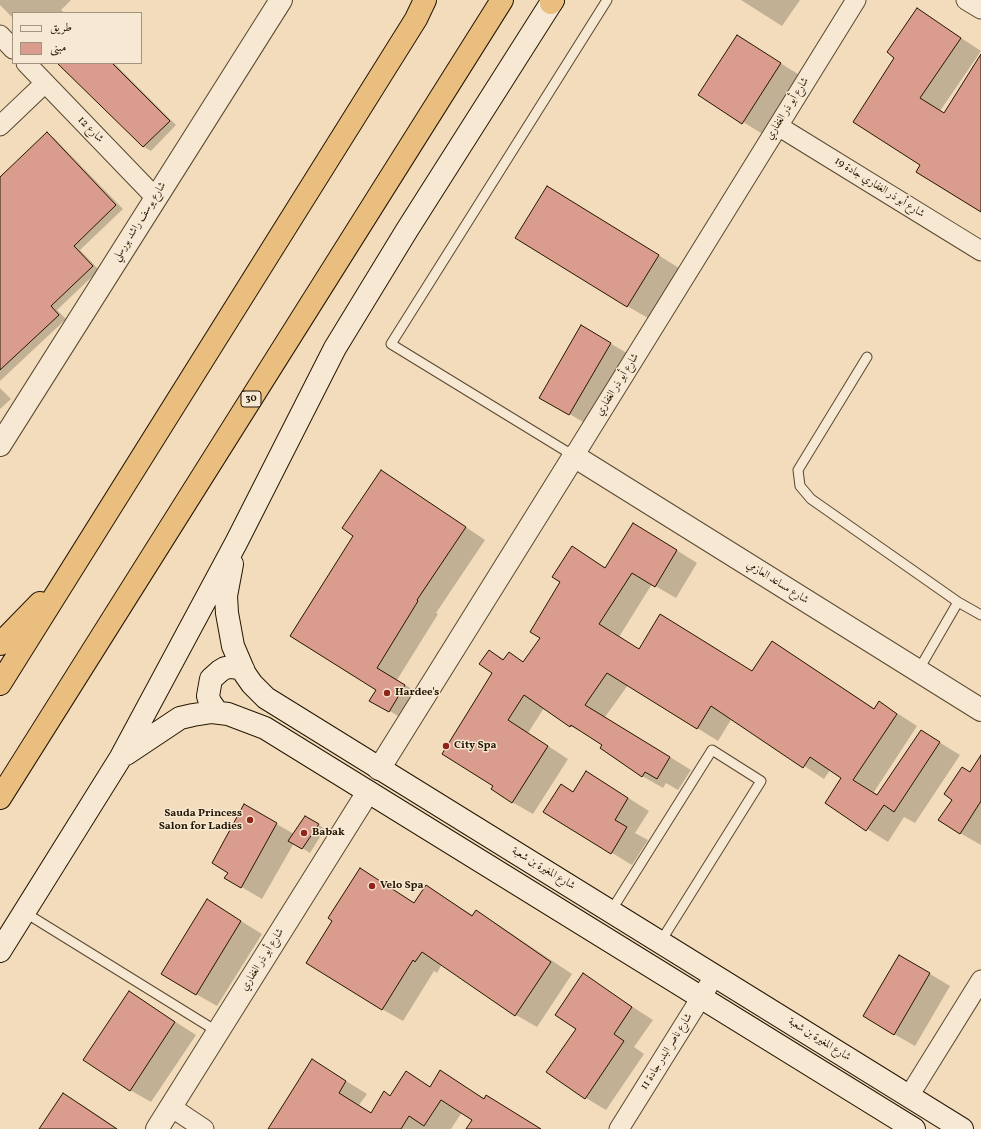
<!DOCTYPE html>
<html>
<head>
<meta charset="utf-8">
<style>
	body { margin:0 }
	#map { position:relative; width:981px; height:1129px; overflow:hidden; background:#f3dcbb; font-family:Vollkorn,Amiri,serif }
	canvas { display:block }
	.legend { position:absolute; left:12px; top:12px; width:130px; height:52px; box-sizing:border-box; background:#f7e8d3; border:1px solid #a3947f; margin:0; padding:5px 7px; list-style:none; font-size:12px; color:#251602 }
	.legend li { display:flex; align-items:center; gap:8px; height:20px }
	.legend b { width:20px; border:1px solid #a3947f }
</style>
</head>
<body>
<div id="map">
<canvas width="981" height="1129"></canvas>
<ul class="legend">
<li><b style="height:5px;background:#f7e8d3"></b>طريق</li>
<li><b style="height:11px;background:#da9c8c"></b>مبنى</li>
</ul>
</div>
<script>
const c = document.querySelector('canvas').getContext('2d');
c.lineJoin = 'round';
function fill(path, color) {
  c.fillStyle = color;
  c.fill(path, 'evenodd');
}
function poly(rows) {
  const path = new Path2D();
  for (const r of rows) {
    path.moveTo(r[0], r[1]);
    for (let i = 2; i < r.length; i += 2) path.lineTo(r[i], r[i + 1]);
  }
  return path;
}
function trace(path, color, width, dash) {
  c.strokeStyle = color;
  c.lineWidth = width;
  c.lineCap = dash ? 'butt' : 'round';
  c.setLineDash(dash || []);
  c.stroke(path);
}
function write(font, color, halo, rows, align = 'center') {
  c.font = font + ' Vollkorn,Amiri,serif';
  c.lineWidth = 3;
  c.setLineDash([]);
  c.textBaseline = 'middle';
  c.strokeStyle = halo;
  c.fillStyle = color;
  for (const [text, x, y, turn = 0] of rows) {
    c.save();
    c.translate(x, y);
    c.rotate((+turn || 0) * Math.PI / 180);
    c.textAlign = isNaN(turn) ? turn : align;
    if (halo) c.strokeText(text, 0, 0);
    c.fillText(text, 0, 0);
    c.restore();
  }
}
const shadow = poly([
	[0,0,71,0,61,10,65,13,13,13,13,18,0,5],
	[741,0,800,0,782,26],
	[917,9,981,51,940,111,945,114,981,55,981,212,921,165,896,57],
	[737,36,801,76,764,135,700,95],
	[59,63,114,63,176,125,151,151,144,147],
	[47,134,54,138,123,209,80,250,99,270,57,310,66,319,0,381,0,177],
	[568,199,679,268,648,318,627,306],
	[582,327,632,356,590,426,540,397],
	[0,388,11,399,0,409],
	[382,471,485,540,436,613,438,614,397,680,425,697,410,723,371,700,377,690,354,535],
	[654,536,697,563,676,598,652,584,619,637,639,650,753,672,773,642,875,709,879,703,900,715,917,726,874,792,879,796,921,731,960,755,915,823,904,817,888,842,826,803,843,778,830,770,824,779,732,718,718,741,628,685,605,717,691,770,678,790,666,783,663,788,642,776,604,744,570,726,544,708,528,733,568,759,533,814,512,802,494,786,493,673,490,651,505,660,509,653,524,662,541,637,562,582,572,547,606,568],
	[981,757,981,845,960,833,953,799],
	[587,772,649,811,635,833,648,840,632,865,545,812,561,785,574,793],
	[245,806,294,834,312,821,325,829,310,853,294,843,262,899,226,878,229,872],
	[361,870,415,903,426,886,474,916,477,912,497,924,572,974,537,1027,516,1015,442,964,437,973,434,971,403,1021,382,1009,333,920],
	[228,913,262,934,217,1006,196,994],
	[920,968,950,986,915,1046,894,1034],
	[583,975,653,1020,634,1047,644,1054,606,1110,586,1098,577,1029],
	[129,992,196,1035,151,1102,130,1090],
	[312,1060,367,1094,359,1105,372,1113,385,1093,391,1097,406,1073,431,1087,440,1072,485,1099,540,1129,467,1129,473,1119,462,1112,451,1129,269,1129],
	[63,1094,84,1106,118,1129,40,1129]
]);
const building = poly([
	[917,8,961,38,920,98,944,113,981,54,981,212,916,172,920,165,853,122,894,58,887,52,917,8],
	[737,35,781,63,742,124,698,95,737,35],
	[57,63,112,63,170,121,143,147,57,63],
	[47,132,116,205,74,246,93,266,51,306,59,315,0,370,0,177,47,132],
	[547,186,659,255,627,307,515,238,547,186],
	[581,325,611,343,569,415,539,398,581,325],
	[381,470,466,527,417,600,418,601,377,668,405,685,389,712,369,701,376,690,290,636,353,536,342,528,381,470],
	[633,523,677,550,655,587,632,573,599,624,639,649,660,614,752,671,772,641,874,709,879,701,897,714,853,780,877,795,921,730,940,742,894,812,884,805,866,831,825,803,841,778,810,757,803,768,711,706,697,729,607,673,585,705,670,757,657,779,645,772,642,777,600,748,602,745,571,725,570,727,524,695,508,720,548,746,512,803,491,789,493,786,442,754,492,673,479,664,489,650,503,660,509,652,523,662,540,638,530,632,560,582,552,577,572,546,605,568,633,523],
	[981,755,981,801,960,834,938,820,952,800,944,794,962,767,970,772,981,755],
	[586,771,628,798,615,820,627,827,611,854,543,812,561,784,573,792,586,771],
	[244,804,277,823,241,888,224,878,228,873,212,863,244,804],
	[305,816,319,824,302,849,288,841,305,816],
	[360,868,414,903,426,885,472,916,476,910,551,962,515,1016,422,952,415,962,413,960,382,1010,306,963,332,921,328,918,360,868],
	[207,899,241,921,196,995,161,974,207,899],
	[899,955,930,973,894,1035,863,1016,899,955],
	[583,973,632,1007,614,1034,624,1041,585,1099,546,1072,576,1029,555,1015,583,973],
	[129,991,175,1022,130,1091,83,1060,129,991],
	[312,1059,346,1081,339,1093,371,1113,384,1091,390,1096,406,1071,430,1087,440,1070,484,1099,486,1095,541,1129,466,1129,472,1120,441,1100,424,1126,409,1116,401,1129,268,1129,312,1059],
	[63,1093,117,1129,39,1129,63,1093]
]);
const service = poly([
	[867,357,798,470,800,486,811,499,958,602,981,615],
	[574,456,391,344,607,0],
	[918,671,958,602],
	[611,911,712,750,761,781,661,941],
	[24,912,218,1032]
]);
const minor = poly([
	[966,0,981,9],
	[0,35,13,49],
	[26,63,155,197],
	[0,126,45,83],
	[778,126,981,251],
	[574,456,856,0],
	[909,1096,981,980],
	[171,1107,204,1129],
	[619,1129,715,975]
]);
const tertiary = poly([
	[0,445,281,0],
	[379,769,574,456,981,710],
	[157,1129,368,792]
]);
const secondary = poly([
	[232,564,226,596,227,613,233,646,245,674,252,684,266,698,962,1129],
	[217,712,210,702,208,696,211,679,220,671,225,668,231,667,243,669],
	[126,754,180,718,193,715,212,712,228,714,265,728,914,1129],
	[0,951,121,757,236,543,335,348,407,230,553,0]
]);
const motorway = poly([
	[551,3,553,0],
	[0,644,40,603],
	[0,684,416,19,425,0],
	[0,798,502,0]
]);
const markers = [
	[387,693,4,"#8f2418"],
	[446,746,4,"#8f2418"],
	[250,820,4,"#8f2418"],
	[304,833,4,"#8f2418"],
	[372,886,4,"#8f2418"]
];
const shields = [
	[251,399,20]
];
const shieldNames = [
	["30",251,399]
];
const streetNames = [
	["شارع أبو ذر الغفاري",788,109,-58],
	["شارع 12",90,130,46],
	["شارع أبو ذر الغفاري جادة 19",879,188,32],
	["شارع يوسف راشد بورسلي",140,222,-58],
	["شارع أبو ذر الغفاري",618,385,-58],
	["شارع مساعد العازمي",777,583,32],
	["شارع المغيرة بن شعبة",543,869,31],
	["شارع أبو ذر الغفاري",263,960,-58],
	["شارع المغيرة بن شعبة",819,1040,32],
	["شارع ناصر البدر جادة 11",667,1052,-58]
];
const poiNames = [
	["Hardee's",395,693],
	["City Spa",454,746],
	["Sauda Princess",242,814,"right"],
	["Salon for Ladies",242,827,"right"],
	["Babak",312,833],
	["Velo Spa",380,886]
];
fill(shadow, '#0003');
fill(building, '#da9c8c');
trace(building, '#251602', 1);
trace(service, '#584830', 11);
trace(minor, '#584830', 21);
trace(tertiary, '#584830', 24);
trace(secondary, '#251602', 24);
trace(motorway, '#251602', 24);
trace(service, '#f7e8d3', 9);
trace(minor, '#f7e8d3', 19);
trace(tertiary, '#f7e8d3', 22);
trace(secondary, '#f7e8d3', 22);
trace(motorway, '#eabe7e', 22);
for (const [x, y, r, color] of markers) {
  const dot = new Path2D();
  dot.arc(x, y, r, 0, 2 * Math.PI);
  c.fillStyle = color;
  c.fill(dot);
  trace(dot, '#f7e8d3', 1.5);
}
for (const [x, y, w] of shields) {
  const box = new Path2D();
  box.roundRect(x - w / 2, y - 8, w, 16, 3);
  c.fillStyle = '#f7e8d3';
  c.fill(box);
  trace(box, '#251602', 1);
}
write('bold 10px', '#251602', null, shieldNames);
write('11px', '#251602', '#f7e8d3', streetNames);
write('bold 11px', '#251602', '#f7e8d3', poiNames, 'left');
</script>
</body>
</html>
